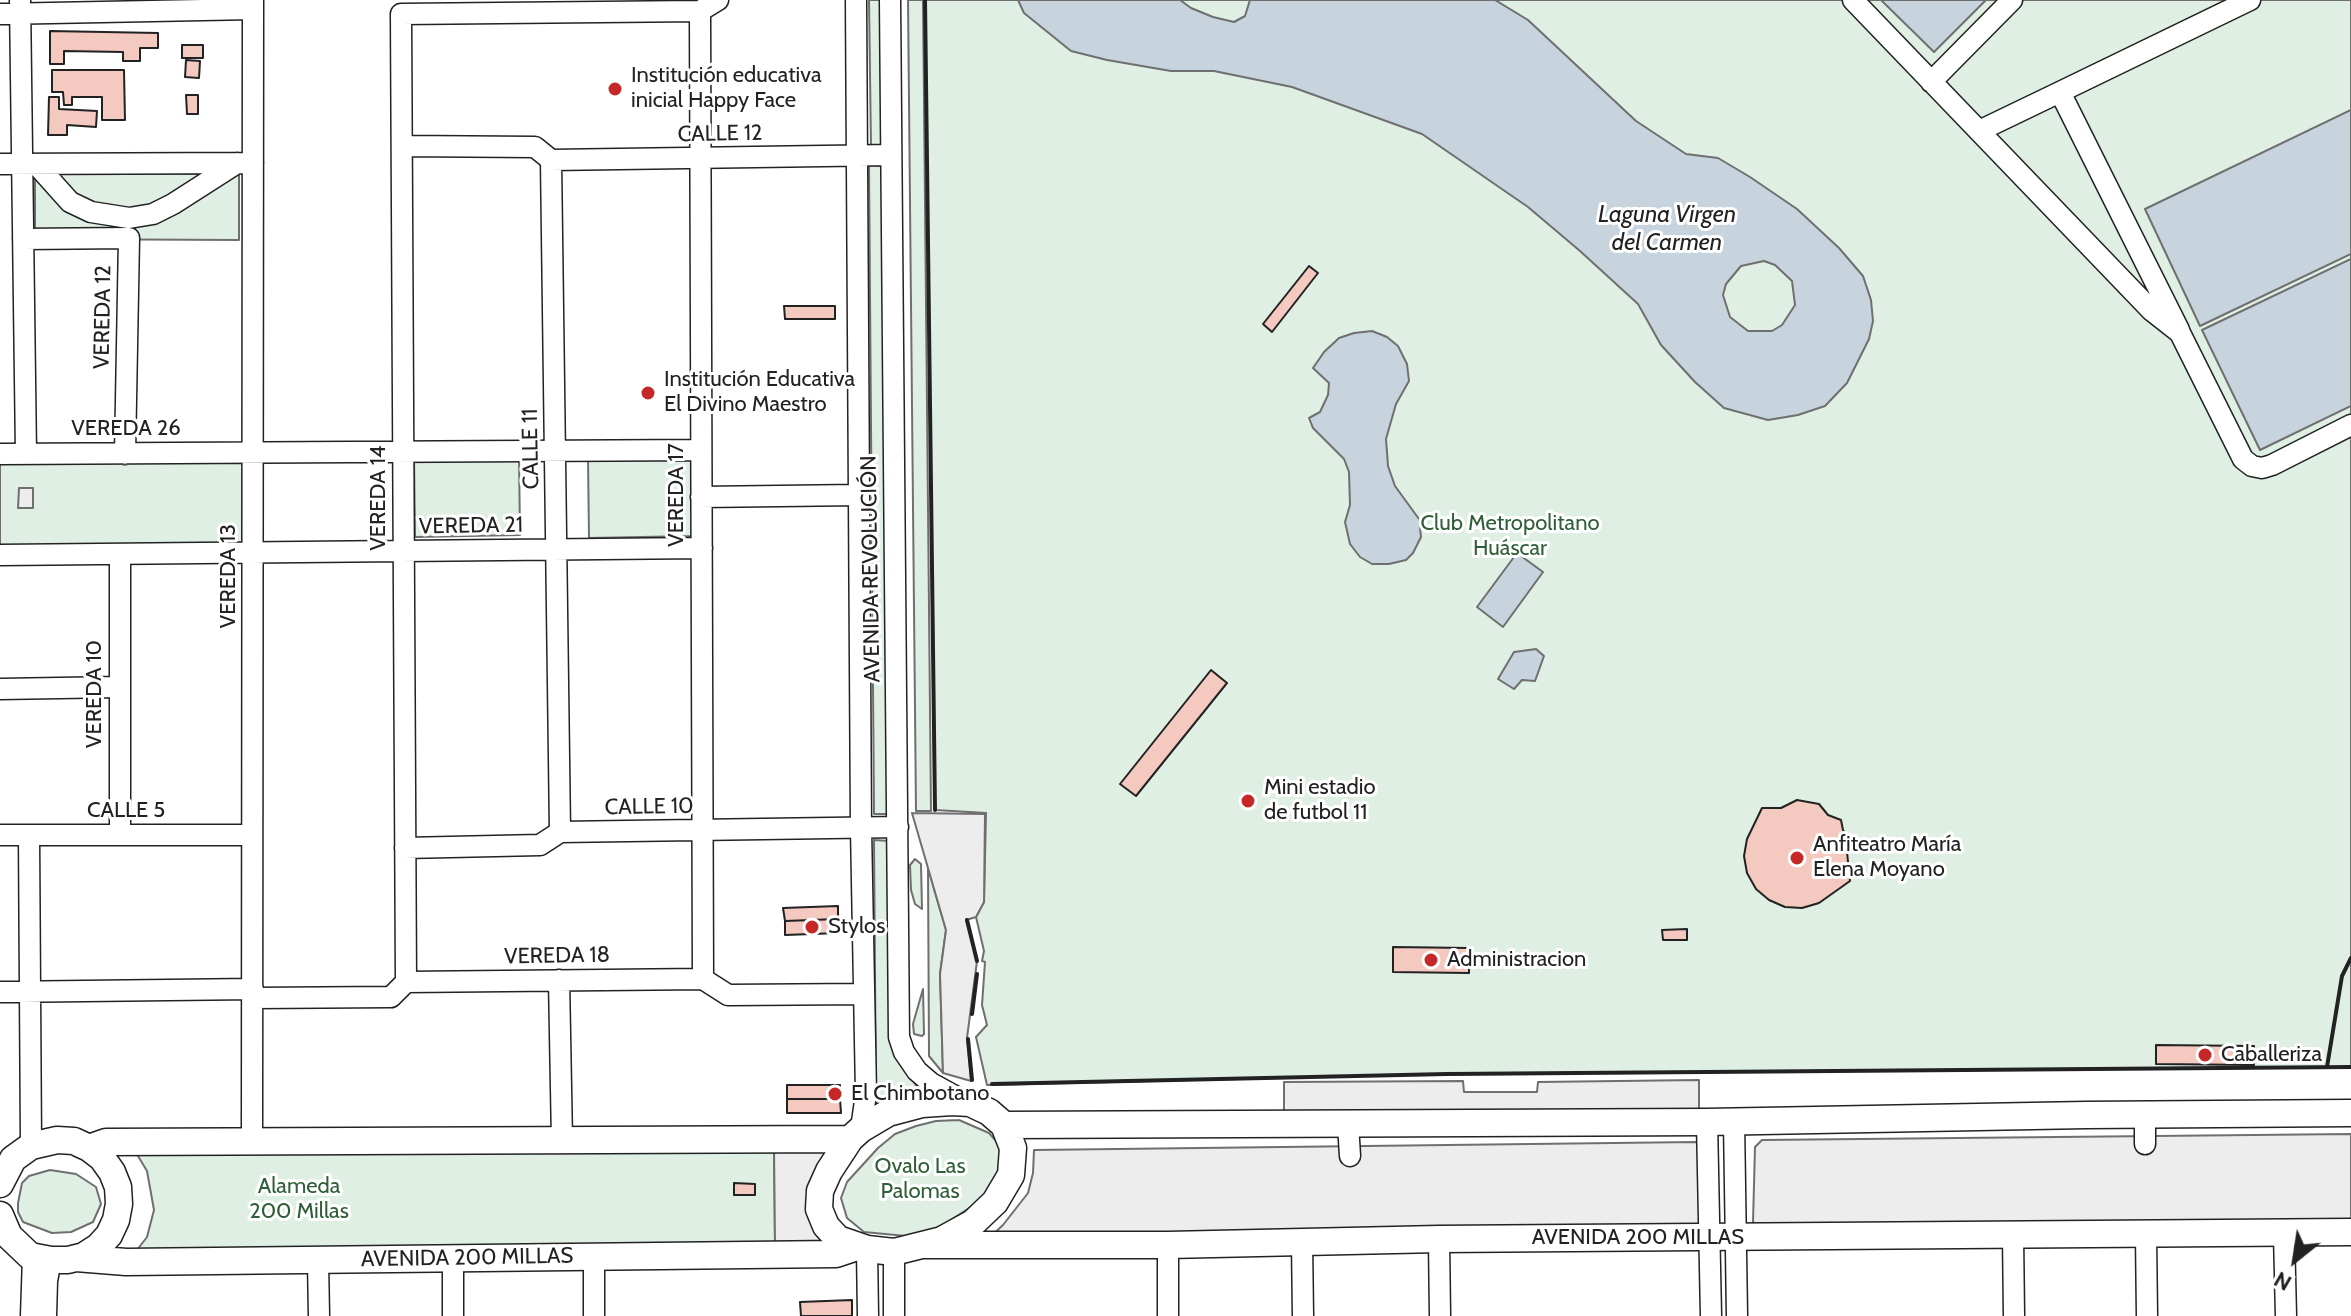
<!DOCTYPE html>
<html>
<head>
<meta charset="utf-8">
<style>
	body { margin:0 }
	#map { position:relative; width:2351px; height:1316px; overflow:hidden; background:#fff; font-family:Cabin,sans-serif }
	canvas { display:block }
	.north { position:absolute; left:2255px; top:1220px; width:80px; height:80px; -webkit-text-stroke:6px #fff; paint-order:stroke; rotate:210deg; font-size:22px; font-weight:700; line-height:32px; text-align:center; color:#222 }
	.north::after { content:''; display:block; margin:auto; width:28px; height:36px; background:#222; clip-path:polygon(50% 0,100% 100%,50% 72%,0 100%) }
</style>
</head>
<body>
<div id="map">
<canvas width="2351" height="1316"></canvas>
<div class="north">N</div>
</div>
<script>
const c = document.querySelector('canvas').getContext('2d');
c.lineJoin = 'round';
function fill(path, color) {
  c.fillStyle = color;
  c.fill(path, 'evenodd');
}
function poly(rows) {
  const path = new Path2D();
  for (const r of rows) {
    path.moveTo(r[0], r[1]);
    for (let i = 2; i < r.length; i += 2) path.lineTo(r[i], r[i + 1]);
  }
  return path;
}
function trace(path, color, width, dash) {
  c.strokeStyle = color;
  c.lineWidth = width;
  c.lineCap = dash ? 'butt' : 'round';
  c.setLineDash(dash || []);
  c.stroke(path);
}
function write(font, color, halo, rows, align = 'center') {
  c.font = font + ' Cabin,sans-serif';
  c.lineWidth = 6;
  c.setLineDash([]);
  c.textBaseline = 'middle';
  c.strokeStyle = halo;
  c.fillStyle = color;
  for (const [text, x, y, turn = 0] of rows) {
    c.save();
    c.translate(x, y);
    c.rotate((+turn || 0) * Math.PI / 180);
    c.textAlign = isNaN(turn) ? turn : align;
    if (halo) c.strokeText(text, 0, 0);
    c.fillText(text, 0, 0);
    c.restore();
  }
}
const green = poly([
	[869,0,884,0,886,147,871,147,869,0],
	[908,0,923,0,931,811,916,811,908,0],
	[925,0,2351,0,2351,1067,1447,1074,987,1085,976,1037,987,1025,982,1005,985,962,982,961,984,951,976,917,984,902,986,813,935,810,925,0],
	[869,165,884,166,890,814,874,814,869,165],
	[35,173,239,174,239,240,35,239,35,173],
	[519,456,520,535,415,537,414,457,519,456],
	[692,457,694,536,589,538,588,458,692,457],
	[247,459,248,543,0,546,0,462,247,459],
	[874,840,890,841,905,1068,921,1093,876,1107,874,840],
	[915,859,921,864,922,909,915,904,911,890,910,865,915,859],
	[928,868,946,930,940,974,943,1073,929,1056,928,868],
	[923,989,924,1034,922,1036,914,1034,913,1024,923,989],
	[959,1120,989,1133,997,1142,1001,1154,997,1176,988,1193,977,1203,943,1225,926,1233,906,1236,864,1232,847,1218,841,1198,847,1182,878,1148,895,1134,916,1126,936,1121,959,1120],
	[774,1146,775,1244,137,1250,147,1237,154,1210,147,1171,135,1151,774,1146],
	[50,1170,76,1174,96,1187,101,1204,93,1222,71,1232,52,1233,23,1222,18,1212,18,1203,22,1183,29,1176,50,1170]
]);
const parking = poly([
	[19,488,33,488,33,508,18,508,19,488],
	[912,813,985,814,984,902,976,917,966,920,977,961,967,1038,971,1081,943,1073,940,974,946,930,912,813],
	[1699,1080,1699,1114,1284,1117,1284,1082,1463,1081,1464,1092,1537,1092,1538,1082,1699,1080],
	[2351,1134,2351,1221,1765,1229,1753,1222,1755,1147,1762,1140,2351,1134],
	[1696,1142,1703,1148,1704,1220,1697,1228,989,1238,1003,1225,1028,1193,1033,1173,1034,1150,1696,1142],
	[774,1146,832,1147,815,1180,836,1244,775,1244,774,1146]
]);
const water = poly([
	[1018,0,1180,0,1191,8,1213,17,1234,22,1245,16,1250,0,1495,0,1528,20,1636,121,1686,154,1718,158,1750,177,1797,209,1839,248,1863,276,1871,300,1873,321,1869,339,1847,383,1825,406,1798,415,1768,420,1724,408,1695,382,1661,345,1638,304,1580,251,1528,207,1422,134,1292,87,1214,71,1171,71,1107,60,1071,51,1024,13,1018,0],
	[1764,261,1775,265,1792,281,1795,305,1782,325,1772,331,1748,331,1730,317,1723,295,1726,284,1741,266,1764,261],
	[1881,0,1986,0,1934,52,1881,0],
	[2351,110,2351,254,2200,326,2145,209,2351,110],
	[2351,259,2351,406,2260,450,2202,330,2351,259],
	[1372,331,1387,337,1398,346,1407,364,1409,381,1396,404,1386,439,1388,466,1395,486,1419,519,1421,537,1413,553,1406,560,1389,564,1372,564,1360,557,1350,544,1345,522,1350,505,1349,472,1344,459,1313,428,1309,418,1320,412,1328,395,1329,383,1313,368,1324,352,1339,338,1354,333,1372,331],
	[1517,553,1543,572,1503,627,1477,607,1517,553],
	[1536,649,1544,656,1535,681,1522,680,1514,689,1498,679,1514,652,1536,649]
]);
const building = poly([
	[50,31,158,33,158,48,140,48,140,61,123,61,123,52,64,51,64,64,50,64,50,31],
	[182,45,203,45,203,58,182,58,182,45],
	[186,60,200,61,199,78,185,77,186,60],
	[52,70,124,70,125,120,102,120,102,97,72,97,72,105,64,105,63,92,52,92,52,70],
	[186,95,198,95,198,114,187,114,186,95],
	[49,97,59,97,59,109,97,111,96,127,67,125,67,135,48,135,49,97],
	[1309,266,1318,273,1272,332,1263,324,1309,266],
	[784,306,835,306,835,319,785,319,784,306],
	[1211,670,1227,683,1136,796,1120,784,1211,670],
	[1797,800,1819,804,1828,815,1841,820,1843,830,1850,842,1847,852,1850,881,1819,903,1802,908,1785,907,1769,900,1756,889,1747,873,1744,856,1747,839,1762,808,1781,808,1797,800],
	[838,906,838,919,785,921,783,908,838,906],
	[838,919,839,933,785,935,785,921,838,919],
	[1687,929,1687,940,1663,940,1662,930,1687,929],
	[1393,947,1469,948,1469,973,1393,972,1393,947],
	[2156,1045,2254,1046,2254,1065,2156,1064,2156,1045],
	[787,1085,840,1085,840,1099,787,1099,787,1085],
	[787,1099,840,1099,841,1113,787,1113,787,1099],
	[734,1183,755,1184,755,1195,734,1195,734,1183],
	[852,1300,852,1316,801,1316,800,1302,852,1300]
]);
const minor = poly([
	[20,0,26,454],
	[856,0,861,828,866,1094,861,1129],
	[890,0,899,1037,904,1052,917,1071,931,1083,964,1101],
	[1853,0,2152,311,2180,333,2243,459,2252,466,2262,468,2272,465,2351,425],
	[700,11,703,979],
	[0,14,253,9],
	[401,14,406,982],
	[401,14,700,11,718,0],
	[1931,82,2012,0],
	[1979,131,2060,92],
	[402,146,535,147,551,160],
	[551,160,560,832],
	[551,160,891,155],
	[0,164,253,163],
	[36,164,70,202,91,212,129,218,153,214,173,204,237,163],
	[23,239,129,238,125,454],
	[2179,330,2060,92,2250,0],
	[0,454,701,450],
	[701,497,858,495],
	[120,554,120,835],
	[0,555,702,548],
	[0,689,119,687],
	[0,835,252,835],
	[29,835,31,1146],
	[405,848,540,845,560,832,898,827],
	[559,980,562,1141],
	[0,992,253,989],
	[253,998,391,997,406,982,703,979,728,995,864,994],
	[1734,1121,1737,1316],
	[1707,1122,1711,1316],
	[1348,1124,1350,1156],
	[252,1142,253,0],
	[2145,1144,2145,1114],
	[2284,1234,2286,1316],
	[2013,1235,2014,1316],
	[2146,1235,2147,1316],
	[1439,1239,1440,1316],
	[1302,1242,1303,1316],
	[1168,1245,1168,1316],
	[867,1249,868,1316],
	[894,1252,894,1316],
	[594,1256,594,1316],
	[318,1261,319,1316],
	[31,1316,33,1257],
	[46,1316,47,1281,51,1260],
	[453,1316,453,1259]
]);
const major = poly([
	[952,1102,970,1103,989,1112,1004,1125,1013,1148,1011,1175,995,1202,973,1223,942,1240,894,1252,867,1249,838,1239,826,1226,819,1209,820,1191,829,1171,850,1139,861,1129,888,1113,922,1104,952,1102],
	[1004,1125,1707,1122,2086,1115,2351,1113],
	[89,1148,106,1142,850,1139],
	[0,1184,13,1159,31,1146,57,1140,74,1141,89,1148,102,1158,112,1172,118,1187,119,1204,116,1220,109,1235,98,1247,84,1256,68,1260,51,1260,30,1256,9,1236,0,1215],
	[924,1245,1168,1245,1439,1239,2351,1232],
	[76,1258,126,1262,836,1254,857,1247]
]);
const wall = poly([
	[925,0,935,810],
	[967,920,977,961],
	[972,1014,977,974],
	[968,1039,972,1080],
	[2327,1067,2342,976,2351,958],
	[992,1084,1447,1074,2351,1067]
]);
const markers = [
	[615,89,8,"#c62828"],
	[648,393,8,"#c62828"],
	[1248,801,8,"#c62828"],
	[1797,858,8,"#c62828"],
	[812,927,8,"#c62828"],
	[1431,960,8,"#c62828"],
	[2205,1055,8,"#c62828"],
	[835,1094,8,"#c62828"]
];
const poiNames = [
	["Institución educativa",631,76],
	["inicial Happy Face",631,101],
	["Institución Educativa",664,380],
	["El Divino Maestro",664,405],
	["Mini estadio",1264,788],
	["de futbol 11",1264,813],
	["Anfiteatro María",1813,845],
	["Elena Moyano",1813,870],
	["Stylos",828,927],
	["Administracion",1447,960],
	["Caballeriza",2221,1055],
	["El Chimbotano",851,1094]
];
const streetNames = [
	["CALLE 12",720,134,-1],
	["VEREDA 12",103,317,-89],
	["VEREDA 26",126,429],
	["CALLE 11",531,449,-91],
	["VEREDA 17",677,495,-90],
	["VEREDA 14",379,498,-90],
	["VEREDA 21",471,526,-1],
	["AVENIDA REVOLUCIÓN",871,569,-91],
	["VEREDA 13",229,576,-90],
	["VEREDA 10",95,694,-90],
	["CALLE 10",649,807,-1],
	["CALLE 5",126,811],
	["VEREDA 18",557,956,-1],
	["AVENIDA 200 MILLAS",1638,1238],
	["AVENIDA 200 MILLAS",467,1258,-1]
];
const parkNames = [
	["Club Metropolitano",1510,524],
	["Huáscar",1510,549],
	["Ovalo Las",920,1167],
	["Palomas",920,1192],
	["Alameda",299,1187],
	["200 Millas",299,1212]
];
const waterNames = [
	["Laguna Virgen",1667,215],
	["del Carmen",1667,243]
];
fill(green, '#e0efe3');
trace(green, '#6f6f6f', 2);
fill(parking, '#ededed');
trace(parking, '#6f6f6f', 2);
fill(water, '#c7d3dd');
trace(water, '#6f6f6f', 2);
fill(building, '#f3c9c0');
trace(building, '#222', 2);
trace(minor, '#222', 23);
trace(major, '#222', 29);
trace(minor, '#fff', 20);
trace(major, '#fff', 26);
trace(wall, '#222', 4);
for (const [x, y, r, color] of markers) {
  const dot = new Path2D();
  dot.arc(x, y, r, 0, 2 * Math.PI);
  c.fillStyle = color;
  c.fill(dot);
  trace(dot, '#fff', 3);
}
write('22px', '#222', '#fff', poiNames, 'left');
write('22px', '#222', '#fff', streetNames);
write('22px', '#2f5e38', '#fff', parkNames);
write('italic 24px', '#222', '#fff', waterNames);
</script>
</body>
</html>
